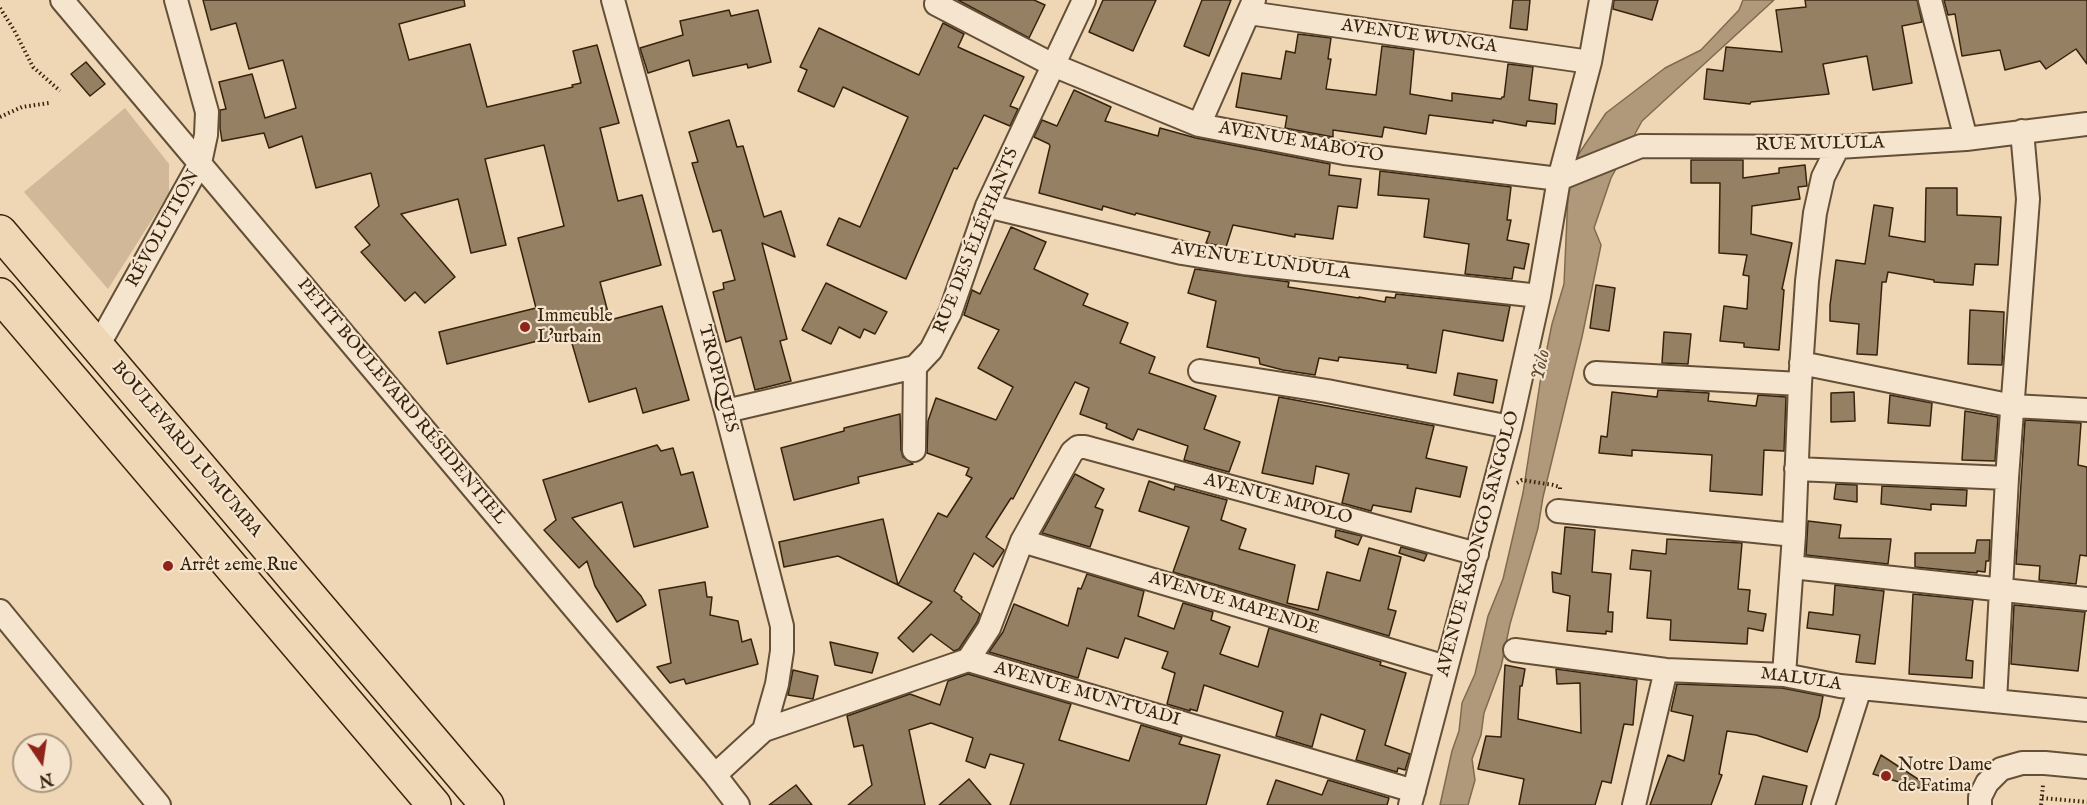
<!DOCTYPE html>
<html>
<head>
<meta charset="utf-8">
<style>
	body { margin:0 }
	#map { position:relative; width:2087px; height:805px; overflow:hidden; background:#efd6b4; font-family:"IM FELL English",serif }
	canvas { display:block }
	.north { position:absolute; left:12px; top:733px; width:60px; height:60px; box-sizing:border-box; background:#f5e4ce; border:2px solid #a99781; border-radius:50%; rotate:167deg; font-size:16px; font-weight:700; line-height:24px; text-align:center; color:#36230d }
	.north::after { content:''; display:block; margin:auto; width:21px; height:27px; background:#8f2418; clip-path:polygon(50% 0,100% 100%,50% 72%,0 100%) }
</style>
</head>
<body>
<div id="map">
<canvas width="2087" height="805"></canvas>
<div class="north">N</div>
</div>
<script>
const c = document.querySelector('canvas').getContext('2d');
c.lineJoin = 'round';
function fill(path, color) {
  c.fillStyle = color;
  c.fill(path, 'evenodd');
}
function poly(rows) {
  const path = new Path2D();
  for (const r of rows) {
    path.moveTo(r[0], r[1]);
    for (let i = 2; i < r.length; i += 2) path.lineTo(r[i], r[i + 1]);
  }
  return path;
}
function trace(path, color, width, dash) {
  c.strokeStyle = color;
  c.lineWidth = width;
  c.lineCap = dash ? 'butt' : 'round';
  c.setLineDash(dash || []);
  c.stroke(path);
}
function write(font, color, halo, rows, align = 'center') {
  c.font = font + ' "IM FELL English",serif';
  c.lineWidth = 4.5;
  c.setLineDash([]);
  c.textBaseline = 'middle';
  c.strokeStyle = halo;
  c.fillStyle = color;
  for (const [text, x, y, turn = 0] of rows) {
    c.save();
    c.translate(x, y);
    c.rotate((+turn || 0) * Math.PI / 180);
    c.textAlign = isNaN(turn) ? turn : align;
    if (halo) c.strokeText(text, 0, 0);
    c.fillText(text, 0, 0);
    c.restore();
  }
}
const green = poly([
	[125,108,169,164,169,193,108,289,24,192]
]);
const water = poly([
	[1743,0,1774,0,1642,121,1611,178,1594,228,1601,245,1582,337,1543,497,1538,528,1510,624,1501,667,1484,713,1481,735,1472,759,1475,780,1468,805,1440,805,1452,751,1459,731,1462,703,1475,674,1488,616,1503,579,1523,493,1540,383,1552,324,1564,284,1568,195,1578,155,1606,113,1665,68,1701,50,1739,10,1743,0]
]);
const building = poly([
	[203,0,464,0,465,6,399,24,409,60,470,44,487,107,573,87,572,85,581,83,573,51,597,45,619,123,600,128,618,201,642,195,661,265,600,282,610,320,662,306,689,400,643,413,636,388,589,402,569,333,447,364,439,332,536,308,518,238,564,226,544,145,485,159,506,245,471,253,458,199,401,214,455,277,425,303,415,292,405,301,361,252,370,245,355,227,379,206,371,173,316,188,302,136,269,148,264,133,222,141,220,128,220,110,226,109,219,82,252,74,265,118,296,108,283,60,249,69,236,23,211,30,203,0],
	[958,0,1034,0,1045,5,1029,38,958,0],
	[1103,0,1156,0,1133,51,1089,32,1103,0],
	[1202,0,1231,0,1209,56,1184,46,1202,0],
	[1513,0,1530,0,1527,30,1510,28,1513,0],
	[1614,0,1658,0,1652,20,1613,9,1614,0],
	[1805,0,1917,0,1922,22,1902,26,1912,83,1873,90,1867,56,1823,64,1829,94,1751,102,1750,104,1704,99,1707,69,1723,71,1726,47,1782,52,1776,10,1806,7,1805,0],
	[1944,0,2087,0,2087,64,2076,49,2046,69,2040,61,2005,70,2000,50,1962,56,1955,14,1948,15,1944,0],
	[729,10,731,16,758,10,771,62,748,68,747,64,693,76,689,60,648,73,640,48,683,35,680,21,729,10],
	[943,23,964,34,958,47,1024,77,1010,106,1018,109,1010,126,984,115,957,169,954,168,906,279,827,245,839,218,860,227,908,117,843,87,834,107,798,91,807,70,800,67,819,28,919,75,943,23],
	[1298,34,1331,38,1328,59,1331,59,1326,89,1376,95,1382,46,1414,50,1410,94,1452,101,1452,93,1501,99,1502,97,1504,97,1508,64,1533,67,1529,100,1557,104,1555,124,1527,121,1526,126,1493,120,1493,123,1429,115,1426,134,1384,127,1382,137,1333,130,1333,137,1285,128,1287,116,1236,107,1242,73,1281,79,1286,51,1295,53,1298,34],
	[86,62,105,84,90,96,71,74,86,62],
	[1074,90,1111,107,1105,121,1158,136,1160,128,1196,138,1330,164,1329,175,1361,179,1357,208,1338,206,1333,239,1295,234,1295,237,1233,225,1226,247,1206,243,1210,232,1136,213,1135,215,1103,206,1102,210,1039,193,1050,146,1049,144,1034,137,1042,120,1057,126,1074,90],
	[729,120,737,147,743,146,764,217,781,211,795,257,762,243,787,339,780,341,791,381,755,390,741,337,726,342,713,292,724,289,723,283,735,280,721,230,713,232,692,163,698,162,689,132,729,120],
	[1691,160,1743,160,1743,178,1779,173,1779,168,1805,165,1807,186,1798,187,1800,199,1752,206,1751,234,1792,243,1782,289,1784,290,1779,350,1744,347,1744,343,1720,341,1724,306,1747,309,1749,276,1743,275,1747,255,1719,253,1720,183,1691,183,1691,160],
	[1380,171,1511,187,1507,220,1511,220,1507,240,1529,244,1524,269,1514,267,1512,279,1465,274,1469,244,1424,237,1429,199,1378,195,1380,171],
	[1926,188,1957,188,1957,215,2001,217,1998,265,1975,264,1973,285,1934,282,1934,280,1888,272,1886,282,1882,282,1877,355,1857,354,1859,324,1830,321,1830,305,1836,260,1865,264,1874,205,1893,208,1889,236,1925,242,1926,188],
	[1011,227,1046,242,1034,269,1088,294,1083,305,1128,323,1120,343,1155,357,1149,373,1216,396,1204,429,1240,442,1229,472,1184,460,1188,446,1138,429,1133,440,1106,428,1107,424,1080,414,1089,388,1075,382,1013,499,1011,498,986,537,1004,550,1003,552,993,567,974,553,954,591,962,597,961,599,980,614,977,622,959,649,954,651,931,634,913,652,898,638,932,602,898,585,938,513,947,517,972,478,966,475,969,468,927,453,928,421,936,398,996,420,1013,387,978,368,999,330,964,315,972,290,980,294,1011,227],
	[1195,269,1289,282,1288,287,1359,298,1359,297,1385,302,1386,297,1395,298,1396,294,1510,306,1503,341,1443,330,1436,373,1407,368,1408,365,1339,357,1338,361,1319,358,1315,375,1283,370,1260,364,1259,358,1207,347,1216,301,1188,293,1195,269],
	[826,283,887,312,875,334,864,329,860,338,839,327,831,344,802,330,826,283],
	[1596,285,1615,288,1609,331,1590,328,1596,285],
	[1970,310,2004,312,2002,365,1968,364,1970,310],
	[1664,332,1691,334,1688,364,1662,363,1664,332],
	[1458,373,1497,380,1493,403,1454,395,1458,373],
	[1658,390,1709,393,1708,401,1756,406,1758,395,1786,397,1784,451,1764,450,1762,495,1710,491,1712,455,1632,450,1632,456,1599,453,1601,436,1607,437,1612,392,1657,397,1658,390],
	[1854,392,1855,421,1831,422,1831,393,1854,392],
	[1890,395,1932,403,1930,426,1888,423,1890,395],
	[1279,397,1434,426,1426,458,1467,467,1460,497,1416,488,1411,512,1373,505,1371,511,1342,503,1349,474,1316,466,1313,484,1262,473,1279,397],
	[1965,411,1998,417,1995,461,1962,460,1965,411],
	[900,414,901,450,903,457,913,464,858,477,859,483,794,500,781,448,844,431,844,428,900,414],
	[2025,420,2081,423,2078,465,2087,467,2087,556,2080,555,2076,584,2039,580,2040,566,2016,564,2025,420],
	[657,445,661,451,673,448,681,475,693,472,708,527,634,547,622,502,572,518,641,596,646,605,617,622,595,586,587,561,579,568,544,530,556,520,543,480,657,445],
	[1075,474,1104,489,1095,507,1103,510,1090,547,1042,533,1075,474],
	[1149,481,1174,490,1175,486,1227,500,1221,520,1246,529,1239,549,1295,565,1287,603,1318,610,1327,572,1360,581,1369,548,1401,557,1388,609,1396,611,1389,636,1173,572,1189,527,1139,511,1149,481],
	[1836,484,1857,485,1857,502,1834,499,1836,484],
	[1882,486,1967,490,1966,506,1931,504,1931,510,1881,504,1882,486],
	[883,519,898,585,838,556,784,567,779,542,883,519],
	[1808,521,1841,525,1839,538,1891,539,1888,564,1806,555,1808,521],
	[1565,527,1595,530,1592,572,1611,574,1608,612,1613,612,1612,632,1606,631,1606,634,1567,631,1570,596,1553,592,1552,572,1561,574,1565,527],
	[1336,530,1362,536,1358,545,1335,537,1336,530],
	[1667,539,1742,543,1738,589,1750,590,1748,611,1766,614,1763,631,1748,628,1747,644,1670,640,1671,620,1647,618,1651,571,1630,569,1632,550,1666,554,1667,539],
	[1977,540,1990,540,1989,561,1986,561,1985,572,1977,571,1977,573,1915,567,1915,553,1975,553,1977,540],
	[1401,547,1427,554,1424,561,1399,553,1401,547],
	[1087,574,1144,591,1138,616,1174,629,1183,603,1213,612,1211,620,1230,627,1220,654,1258,667,1269,628,1381,662,1380,665,1406,673,1385,745,1410,754,1405,770,1398,768,1397,772,1356,760,1365,730,1321,714,1312,747,1276,736,1283,712,1204,685,1197,711,1190,709,1190,711,1167,704,1175,673,1162,668,1168,652,1125,638,1118,658,1087,648,1078,678,989,652,1003,632,1014,604,1068,626,1078,588,1081,589,1087,574],
	[705,582,707,597,712,597,710,615,738,621,742,642,751,639,758,664,686,684,684,679,670,683,657,667,671,663,659,590,705,582],
	[1835,585,1884,591,1875,664,1856,662,1860,635,1807,628,1809,612,1833,615,1835,585],
	[1913,594,1973,600,1966,660,1973,661,1972,678,1909,674,1913,594],
	[2014,605,2085,612,2078,671,2011,664,2014,605],
	[830,642,878,653,872,673,835,665,830,642],
	[1505,665,1525,669,1522,686,1520,686,1518,719,1581,733,1580,683,1557,684,1556,669,1637,680,1633,725,1624,724,1611,783,1602,781,1595,805,1519,805,1524,779,1478,769,1486,736,1501,737,1505,665],
	[793,670,818,676,813,699,788,695,793,670],
	[968,674,1071,704,1059,740,1129,761,1141,725,1182,737,1179,744,1220,755,1206,805,1010,805,1024,764,990,754,985,768,966,761,973,738,931,723,909,730,925,805,848,805,872,785,863,745,854,747,847,716,910,694,940,705,948,681,968,674],
	[1677,684,1782,688,1823,696,1819,717,1807,752,1756,735,1727,731,1719,774,1722,775,1711,805,1650,805,1668,755,1684,761,1693,716,1671,711,1677,684],
	[1881,755,1927,785,1925,790,1873,774,1881,755],
	[1763,776,1807,786,1802,805,1755,805,1763,776],
	[969,779,991,805,939,805,969,779],
	[1276,780,1322,795,1328,780,1389,798,1387,805,1267,805,1276,780],
	[796,785,812,805,769,805,796,785]
]);
const path = poly([
	[0,8,14,30,33,67,60,91],
	[0,117,22,107,49,103],
	[1517,483,1522,480,1553,485,1560,487,1560,489],
	[2042,798,2087,802],
	[2041,805,2043,785]
]);
const minor = poly([
	[62,0,715,775,738,805],
	[613,0,726,411,782,626,782,651,777,684,764,730,715,775],
	[1930,0,1966,139],
	[936,4,1053,65,1199,125,1344,153,1559,179,1641,146,1838,147,1966,139,2087,124],
	[1249,13,1590,62],
	[1199,125,1254,0],
	[987,206,1182,253,1243,263,1539,296],
	[98,346,200,163,206,135,207,112,176,0],
	[1801,363,2013,406,2087,410],
	[1200,371,1327,391,1510,427],
	[1596,373,1800,384],
	[726,411,915,367,931,350,950,313,987,206,1084,0],
	[914,450,915,367],
	[1796,469,2007,478],
	[1558,511,1794,535],
	[1022,541,1446,667],
	[1792,567,2087,599],
	[0,611,159,805],
	[1515,650,1666,670,1784,675,1840,686,2087,710],
	[968,660,989,628,1022,541,1072,452,1078,447,1085,447,1477,554],
	[1784,675,1794,535,1800,384,1807,281,1815,213,1823,177,1838,147],
	[1995,701,2007,478,2028,199,2022,131],
	[764,730,968,660,1414,791],
	[1410,805,1510,427,1539,296,1559,179,1590,62,1601,0],
	[1634,805,1666,670],
	[1823,805,1860,688],
	[1980,805,1980,797,1987,783,2001,769,2022,763,2045,763,2087,767]
]);
const highway = poly([
	[0,232,487,805],
	[0,295,434,805]
]);
const markers = [
	[525,327,6,"#8f2418"],
	[168,566,6,"#8f2418"],
	[1886,776,6,"#8f2418"]
];
const streetNames = [
	["AVENUE WUNGA",1419,37,8],
	["AVENUE MABOTO",1301,143,10],
	["RUE MULULA",1820,145,-1],
	["RÉVOLUTION",164,229,-61],
	["RUE DES ÉLÉPHANTS",977,241,-68],
	["AVENUE LUNDULA",1261,262,8],
	["TROPIQUES",717,379,75],
	["PETIT BOULEVARD RÉSIDENTIEL",401,402,50],
	["BOULEVARD LUMUMBA",186,450,50],
	["AVENUE MPOLO",1278,500,15],
	["AVENUE KASONGO SANGOLO",1479,544,-75],
	["AVENUE MAPENDE",1234,604,17],
	["MALULA",1801,680,8],
	["AVENUE MUNTUADI",1087,695,16]
];
const poiNames = [
	["Immeuble",537,317],
	["L'urbain",537,338],
	["Arrêt 2eme Rue",180,566],
	["Notre Dame",1898,766],
	["de Fatima",1898,787]
];
const waterNames = [
	["Yolo",1542,365,-78]
];
fill(green, '#d0b898');
fill(water, '#b0997b');
trace(water, '#7f6a4f', 1.5);
fill(building, '#968064');
trace(building, '#36230d', 1.5);
trace(minor, '#645037', 26);
trace(highway, '#36230d', 36);
trace(path, '#36230d', 4, [1.5, 3]);
trace(minor, '#f5e4ce', 22);
trace(highway, '#efd6b4', 33);
for (const [x, y, r, color] of markers) {
  const dot = new Path2D();
  dot.arc(x, y, r, 0, 2 * Math.PI);
  c.fillStyle = color;
  c.fill(dot);
  trace(dot, '#f5e4ce', 2);
}
write('18px', '#36230d', '#f5e4ce', streetNames);
write('18px', '#36230d', '#f5e4ce', poiNames, 'left');
write('italic 20px', '#614c34', '#f5e4ce', waterNames);
</script>
</body>
</html>
